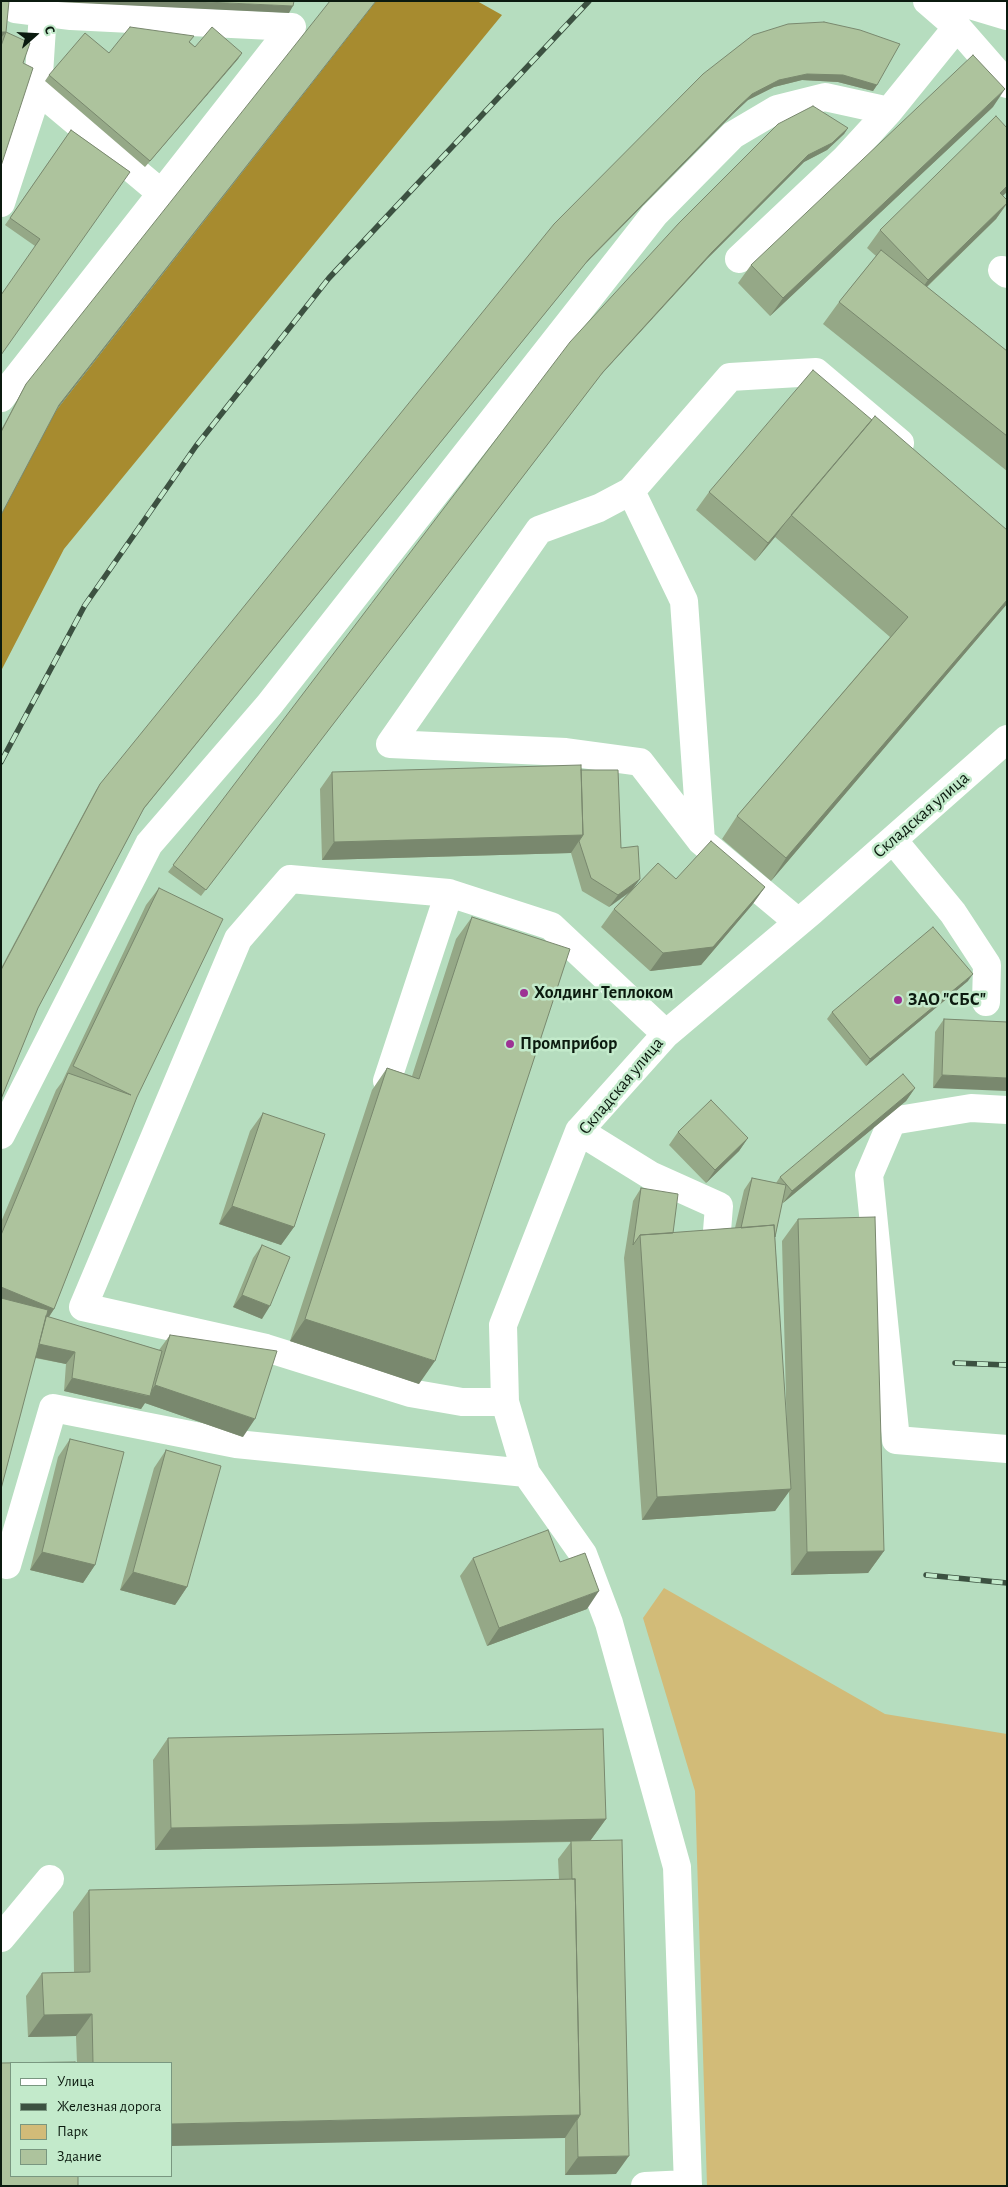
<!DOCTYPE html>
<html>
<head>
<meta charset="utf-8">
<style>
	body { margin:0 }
	#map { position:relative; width:1008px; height:2187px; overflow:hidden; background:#b6ddbf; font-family:"Alegreya Sans",sans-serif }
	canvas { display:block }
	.frame { position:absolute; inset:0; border:2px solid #0b1a0f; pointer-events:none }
	.legend { position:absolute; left:10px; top:2062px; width:162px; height:115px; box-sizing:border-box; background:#c3eacb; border:1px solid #799780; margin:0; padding:6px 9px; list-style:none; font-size:15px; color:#0b1a0f }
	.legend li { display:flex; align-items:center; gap:10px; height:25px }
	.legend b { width:25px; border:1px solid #799780 }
	.north { position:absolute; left:10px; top:10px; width:50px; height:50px; -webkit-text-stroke:4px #c3eacb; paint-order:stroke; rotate:71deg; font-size:14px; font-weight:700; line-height:20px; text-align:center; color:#0b1a0f }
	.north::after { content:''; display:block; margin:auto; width:18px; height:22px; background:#0b1a0f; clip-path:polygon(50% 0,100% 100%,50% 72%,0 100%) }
</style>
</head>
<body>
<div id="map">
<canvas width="1008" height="2187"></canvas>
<div class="frame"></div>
<ul class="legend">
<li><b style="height:6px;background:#fff"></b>Улица</li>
<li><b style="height:6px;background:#3c5141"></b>Железная дорога</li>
<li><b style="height:14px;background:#d2bb78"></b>Парк</li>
<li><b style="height:14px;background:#adc39d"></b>Здание</li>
</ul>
<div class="north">С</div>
</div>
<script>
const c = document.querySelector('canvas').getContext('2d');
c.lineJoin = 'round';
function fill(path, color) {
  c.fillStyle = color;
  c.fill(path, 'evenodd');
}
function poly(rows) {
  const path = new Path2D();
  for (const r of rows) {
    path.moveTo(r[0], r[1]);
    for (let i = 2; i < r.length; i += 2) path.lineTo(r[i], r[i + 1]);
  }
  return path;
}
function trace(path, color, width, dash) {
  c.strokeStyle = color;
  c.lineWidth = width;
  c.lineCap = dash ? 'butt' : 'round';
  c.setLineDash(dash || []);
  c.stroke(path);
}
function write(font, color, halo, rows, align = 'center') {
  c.font = font + ' "Alegreya Sans",sans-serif';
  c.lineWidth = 5;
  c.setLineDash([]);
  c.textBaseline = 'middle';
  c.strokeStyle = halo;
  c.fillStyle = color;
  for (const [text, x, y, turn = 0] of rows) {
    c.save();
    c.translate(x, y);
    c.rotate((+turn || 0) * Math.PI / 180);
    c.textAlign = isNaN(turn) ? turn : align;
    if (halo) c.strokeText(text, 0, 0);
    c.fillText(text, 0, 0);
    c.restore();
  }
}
const green = poly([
	[664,1588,885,1714,1007,1734,1007,2186,707,2186,695,1791,643,1618]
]);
const forest = poly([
	[376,1,477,1,502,15,64,549,1,671,1,513,55,412]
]);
const minor = poly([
	[927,1,957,27,1007,84],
	[957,1,1007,16],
	[38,90,161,193],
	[1,203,38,90,43,12],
	[739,259,845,159,889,111,957,27],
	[1002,270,1007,274],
	[1,398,292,27,71,16,15,9,16,1],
	[631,491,599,508,539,530,390,744,566,752,640,762,701,841],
	[893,840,953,913,987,965,986,1002],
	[449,893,290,879,238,939,83,1307,266,1348,410,1393,462,1402,505,1402],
	[798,922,701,841,684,601,631,491,730,377,816,372,900,443],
	[387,1081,449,893,551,926,666,1034],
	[1007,1110,971,1108,892,1121,869,1175,896,1440,1007,1449],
	[579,1131,650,1175,719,1206,717,1231],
	[1,1135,149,844,269,705,654,215,733,135,777,109,825,97,889,111],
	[7,1565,53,1408,236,1444,526,1473],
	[1,1938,50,1879],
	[645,2186,688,2184],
	[688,2186,677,1867,609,1623,583,1554,526,1473,505,1402,503,1325,579,1131,666,1034,812,911,1007,739]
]);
const rail = poly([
	[1,762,85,605,196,446,329,278,589,1],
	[955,1363,1007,1365],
	[926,1575,1007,1583]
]);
const wall = poly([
	[1,1,6,32,23,63,1,166],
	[376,1,58,407,1,515,1,430,22,391,26,384],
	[753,35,877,85,873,91,838,82,802,80,774,87,748,100,733,114,584,265,143,810,38,1008,1,1099,1,968,96,790,100,784],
	[190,42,195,47,242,53,238,59,145,167,45,81,49,75,109,53],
	[993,107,770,316,738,283,751,265],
	[848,128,844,134,827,150,804,162,707,259,598,378,201,896,168,872,679,223],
	[71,130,130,172,35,246,5,225],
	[1003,196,1007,200,1007,204,996,219,927,287,1007,351,1007,471,823,324,839,302,876,256,867,248,880,230],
	[872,420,1007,530,1007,604,771,881,722,839,737,816,890,637,775,537,755,561,696,510,709,492],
	[581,770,621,848,640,879,633,889,676,879,765,887,752,905,701,965,650,971,601,927,614,909,629,893,609,907,582,891,571,853,322,860,320,789,332,772],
	[159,888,137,1097,54,1309,49,1317,159,1350,170,1335,243,1437,145,1403,141,1409,64,1391,66,1364,35,1358,1,1489,1,1222,56,1090,62,1082,146,905],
	[472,917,419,1384,290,1341,372,1090,387,1068,412,1076,456,939],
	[968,981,866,1066,827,1019,832,1012],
	[944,1019,1007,1022,933,1088,935,1032],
	[915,1088,906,1101,783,1203,782,1202,775,1237,787,1437,782,1241,798,1219,884,1551,868,1573,791,1575,789,1491,775,1511,642,1520,624,1258,633,1201,641,1188,673,1233,735,1228,744,1190,752,1178,776,1183,780,1177],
	[263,1113,294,1227,281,1245,219,1224,250,1131],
	[678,1132,748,1138,739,1151,706,1183,669,1145],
	[262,1245,262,1319,233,1307,253,1258],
	[70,1439,95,1565,83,1583,30,1570,58,1457],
	[166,1450,187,1587,175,1605,120,1590,154,1468],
	[473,1558,560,1562,587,1609,487,1646,460,1576],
	[168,1738,606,1819,590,1841,616,2174,565,2175,565,2138,171,2063,77,2063,76,2036,28,2037,26,1996,42,1973,74,1972,73,1912,89,1890,559,1880,558,1859,571,1842,155,1850,153,1760]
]);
const shadedWall = poly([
	[37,1,184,1,293,6,289,13],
	[376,1,55,412,59,405],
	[1,32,6,32,1,38],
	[242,53,238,59,145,167,150,161],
	[807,74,843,75,877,85,873,91,838,82,802,80,774,87,748,100,733,114,584,265,140,814,589,259,737,108,752,94,779,80],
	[1005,89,993,107,770,316,783,298],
	[848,128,844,134,827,150,804,162,707,259,598,378,201,896,603,372,712,252,808,155],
	[1007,186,1007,192,987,211,1000,193],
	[1007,203,996,219,916,297,928,280],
	[787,520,775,537,755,561,768,543],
	[1007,600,1007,604,771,881,786,858],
	[583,835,571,853,322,860,334,842],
	[640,879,631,891,609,907,618,895],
	[765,887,752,905,701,965,650,971,663,953],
	[973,974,968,981,866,1066,870,1059],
	[942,1075,1007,1078,1007,1091,933,1088],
	[915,1088,906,1101,783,1203,792,1191],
	[748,1138,739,1151,706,1183,715,1170],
	[232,1206,294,1227,281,1245,219,1224],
	[1,1287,54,1309,42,1327,1,1310],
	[242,1295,270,1306,262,1319,233,1307],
	[305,1319,435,1361,419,1384,290,1341],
	[37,1343,75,1352,66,1364,28,1356],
	[72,1378,147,1396,155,1385,255,1419,243,1437,145,1403,141,1409,64,1391],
	[791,1489,775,1511,642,1520,657,1497],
	[884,1551,868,1573,791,1575,807,1552],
	[42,1552,95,1565,83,1583,30,1570],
	[133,1572,187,1587,175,1605,120,1590],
	[599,1591,587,1609,487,1646,499,1628],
	[606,1819,590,1841,155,1850,171,1828],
	[92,2014,76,2036,28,2037,44,2015],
	[580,2115,565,2138,171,2146,171,2124],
	[629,2156,616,2174,565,2175,578,2157]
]);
const building = poly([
	[1,1,9,1,6,32,30,43,23,63,33,68,1,166,1,46,6,32,1,32,1,1],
	[184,1,294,1,293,6,184,1],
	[330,1,376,1,59,405,1,515,1,432,26,384,330,1],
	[824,22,860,30,900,44,877,85,843,75,807,74,779,80,752,94,737,108,589,259,144,808,38,1008,1,1099,1,970,100,784,554,224,703,74,753,35,788,24,824,22],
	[130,27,194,36,189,42,195,47,212,27,242,53,150,161,49,75,85,33,109,53,130,27],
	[973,55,1005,89,783,298,751,265,973,55],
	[813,106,848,128,832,143,808,155,712,252,603,372,206,890,173,865,570,342,679,223,778,124,813,106],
	[996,116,1007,128,1007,186,1000,193,1007,200,1007,203,928,280,880,230,996,116],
	[71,130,130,172,1,355,1,295,40,239,10,218,71,130],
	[881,250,1007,351,1007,436,839,302,881,250],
	[813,370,872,420,768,543,709,492,813,370],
	[875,416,1007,530,1007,600,786,858,737,816,908,617,791,515,875,416],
	[581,765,583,835,334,842,332,772,581,765],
	[581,770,618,770,621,848,638,846,640,879,618,895,591,878,579,841,583,835,581,770],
	[711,841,765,887,713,947,663,953,614,909,658,863,676,879,711,841],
	[159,888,223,919,137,1097,54,1309,1,1287,1,1235,68,1073,131,1095,73,1066,159,888],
	[472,917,570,949,435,1361,305,1319,387,1068,419,1079,472,917],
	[933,927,973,974,870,1059,832,1012,933,927],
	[944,1019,1007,1022,1007,1078,942,1075,944,1019],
	[903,1074,915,1088,792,1191,780,1177,903,1074],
	[711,1100,748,1138,715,1170,678,1132,711,1100],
	[263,1113,325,1134,294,1227,232,1206,263,1113],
	[752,1178,786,1185,775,1237,774,1225,741,1228,752,1178],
	[641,1188,678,1194,673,1233,640,1235,633,1245,641,1188],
	[875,1217,884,1551,807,1552,798,1219,875,1217],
	[774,1225,791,1489,657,1497,640,1235,774,1225],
	[262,1245,290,1257,270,1306,242,1295,262,1245],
	[1,1298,48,1310,1,1489,1,1298],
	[46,1316,162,1351,150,1396,72,1378,75,1352,39,1344,46,1316],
	[170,1335,277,1351,255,1419,155,1385,170,1335],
	[70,1439,124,1452,95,1565,42,1552,70,1439],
	[166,1450,221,1466,187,1587,133,1572,166,1450],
	[548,1530,560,1562,585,1553,599,1591,499,1628,473,1558,548,1530],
	[603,1729,606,1819,171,1828,168,1738,603,1729],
	[622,1840,629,2156,578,2157,577,2120,580,2115,575,1879,572,1879,571,1841,622,1840],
	[575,1879,580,2115,171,2124,171,2063,93,2063,92,2014,44,2015,42,1973,90,1972,89,1890,575,1879],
	[75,2062,75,2063,11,2063,11,2176,78,2176,78,2186,1,2186,1,2063,75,2062]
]);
const markers = [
	[524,993,5,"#9d3294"],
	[898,1000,5,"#9d3294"],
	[510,1044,5,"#9d3294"]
];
const streetNames = [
	["Складская улица",921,815,-41],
	["Складская улица",621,1086,-50]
];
const poiNames = [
	["Холдинг Теплоком",534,993],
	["ЗАО \"СБС\"",908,1000],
	["Промприбор",520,1044]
];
fill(green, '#d2bb78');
fill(forest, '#a78b2f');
trace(minor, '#fff', 28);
trace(rail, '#3c5141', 5.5);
trace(rail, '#c3eacb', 4, [11]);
fill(wall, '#95a887');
fill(shadedWall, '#79886e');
fill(building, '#adc39d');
trace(building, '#79886e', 1);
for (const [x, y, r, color] of markers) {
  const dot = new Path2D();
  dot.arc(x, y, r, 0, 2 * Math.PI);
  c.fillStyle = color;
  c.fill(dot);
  trace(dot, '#c3eacb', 2);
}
write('18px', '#0b1a0f', '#c3eacb', streetNames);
write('bold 18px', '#0b1a0f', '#c3eacb', poiNames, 'left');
</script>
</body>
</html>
